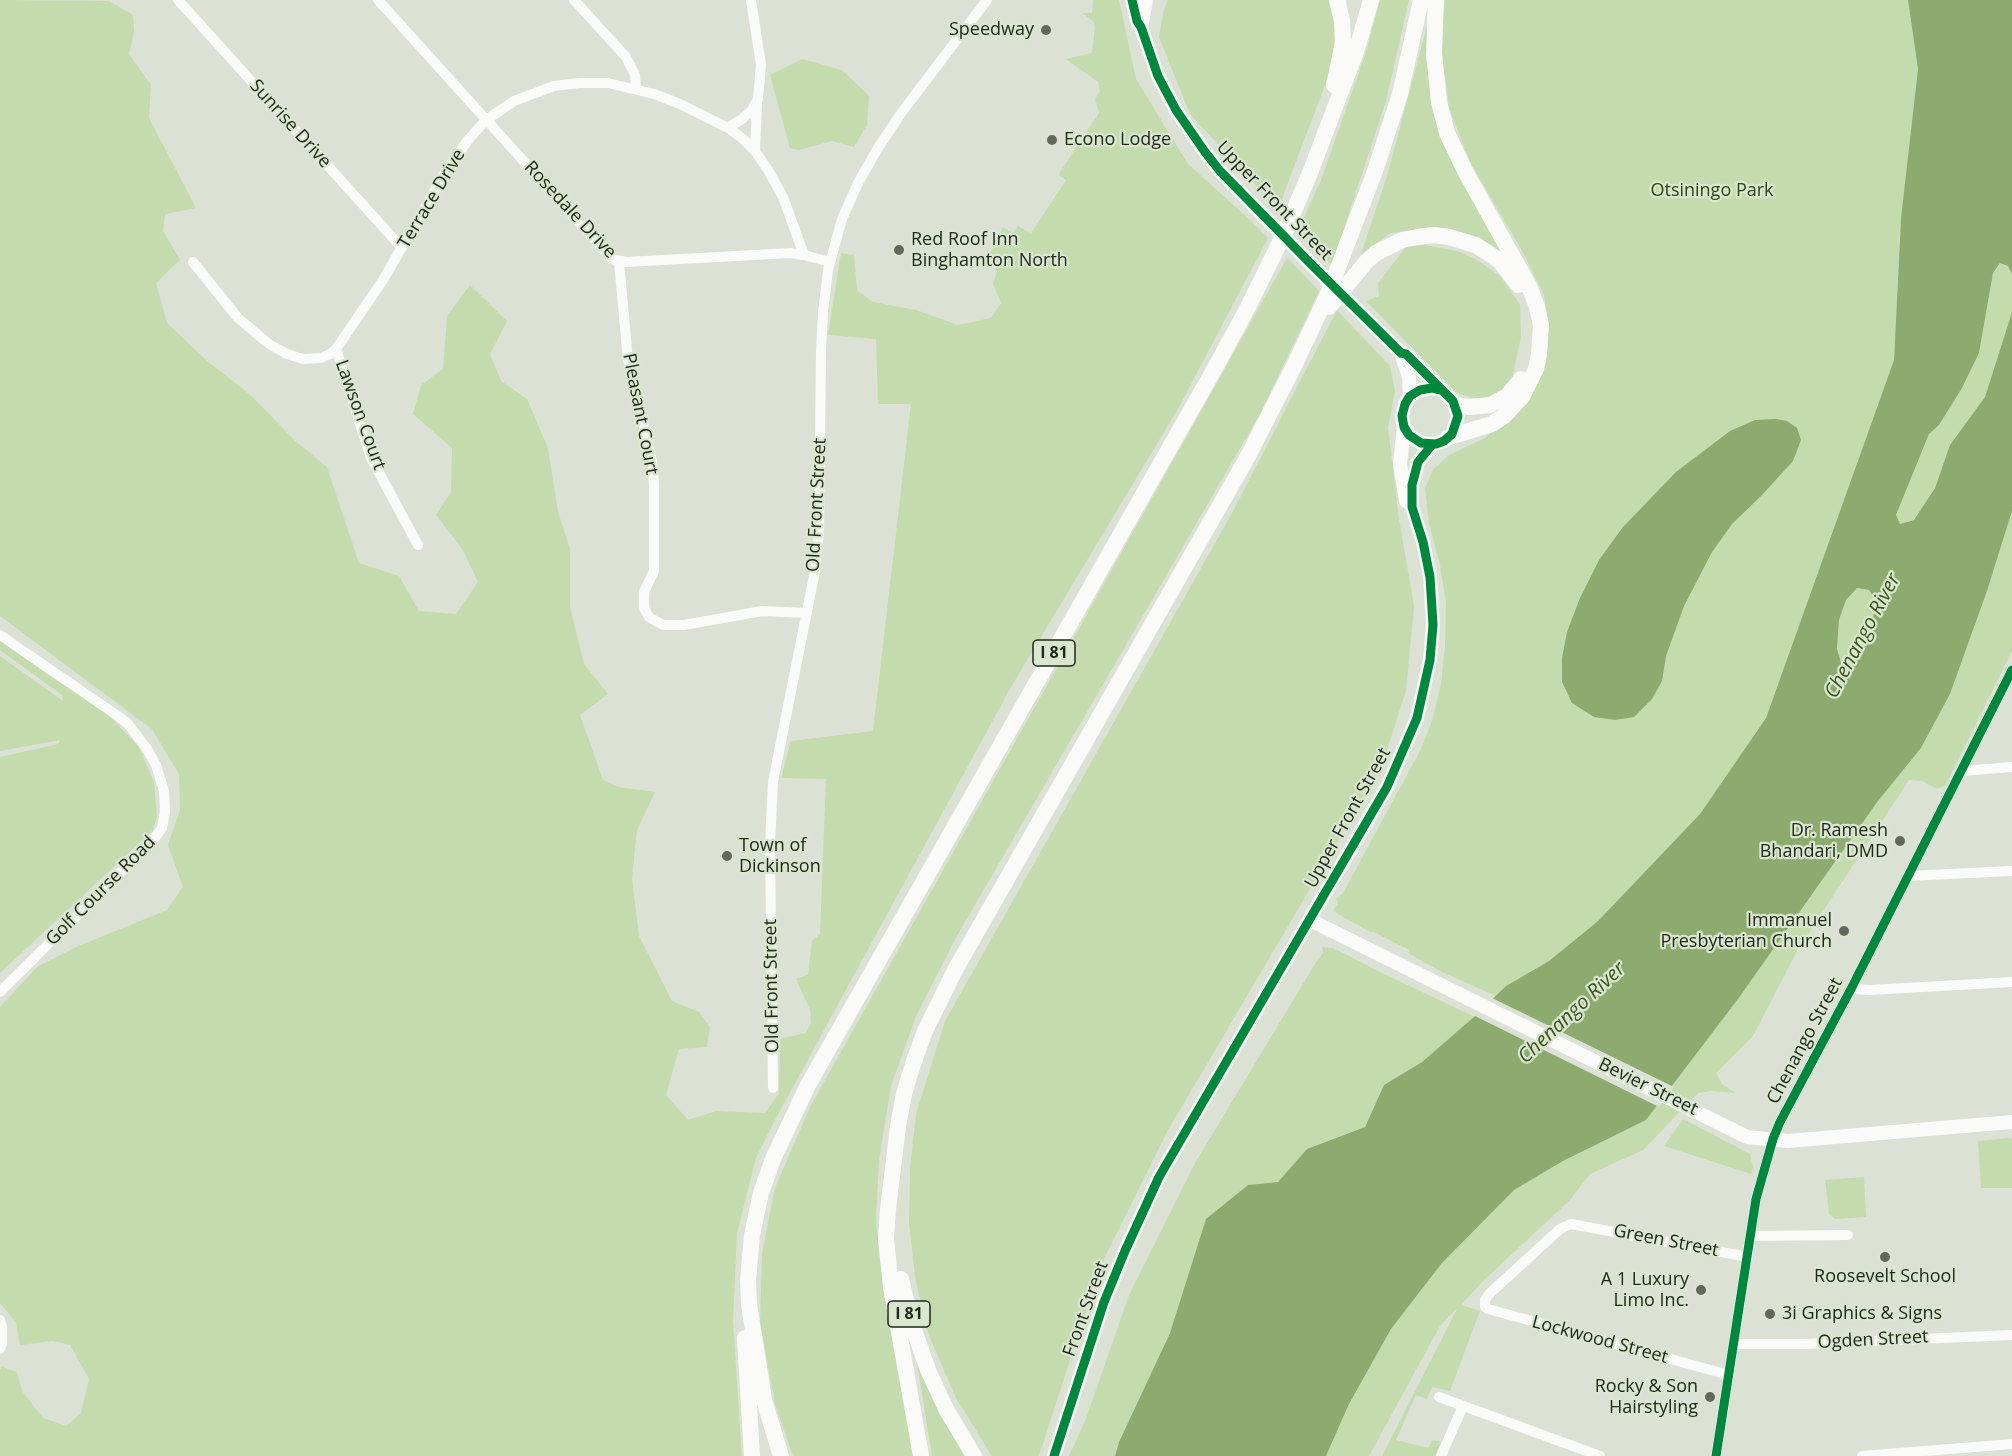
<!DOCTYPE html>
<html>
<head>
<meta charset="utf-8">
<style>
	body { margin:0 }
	canvas { display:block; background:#dbe1d5 }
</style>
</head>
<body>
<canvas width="2012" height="1456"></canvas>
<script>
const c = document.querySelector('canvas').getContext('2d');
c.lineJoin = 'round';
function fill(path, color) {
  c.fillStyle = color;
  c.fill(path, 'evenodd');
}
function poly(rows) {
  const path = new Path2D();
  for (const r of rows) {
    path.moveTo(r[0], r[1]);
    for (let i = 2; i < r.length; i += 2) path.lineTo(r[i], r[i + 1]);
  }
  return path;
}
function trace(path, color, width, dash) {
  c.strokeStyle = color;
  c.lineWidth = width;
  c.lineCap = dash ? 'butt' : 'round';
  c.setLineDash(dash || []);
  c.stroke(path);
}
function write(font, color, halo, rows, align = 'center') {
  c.font = font + ' "Open Sans",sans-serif';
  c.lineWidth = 4.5;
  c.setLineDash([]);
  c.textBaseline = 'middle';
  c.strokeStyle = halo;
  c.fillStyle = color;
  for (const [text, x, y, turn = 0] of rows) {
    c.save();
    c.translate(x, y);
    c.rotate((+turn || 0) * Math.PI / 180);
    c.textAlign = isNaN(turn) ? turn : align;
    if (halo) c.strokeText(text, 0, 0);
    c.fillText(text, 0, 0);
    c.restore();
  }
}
const green = poly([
	[0,0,109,1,133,15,134,32,129,54,151,85,149,118,196,208,165,214,163,231,180,260,156,283,167,323,206,360,254,398,293,439,327,467,359,563,399,576,419,611,456,614,478,582,463,550,436,515,451,492,452,448,413,414,421,385,443,369,447,316,470,285,507,321,490,354,501,381,527,399,548,448,558,512,570,549,570,607,584,664,608,694,580,715,603,780,618,787,655,792,637,830,632,878,639,936,672,1001,699,1012,710,1027,707,1047,679,1049,666,1095,688,1120,716,1111,765,1113,779,1093,780,1039,806,1033,811,1023,810,1010,796,979,808,975,812,941,820,934,826,779,781,778,791,741,873,731,911,404,878,404,876,339,828,335,841,253,854,255,857,290,873,302,916,310,958,325,991,318,1001,303,993,284,997,271,989,256,1003,227,1013,233,1018,226,1031,233,1066,180,1058,175,1099,113,1095,99,1100,91,1098,82,1066,59,1092,53,1095,26,1093,21,1082,13,1092,13,1093,0,1119,0,1136,79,1188,164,1250,220,1268,238,1179,407,1011,687,775,1120,756,1158,737,1233,733,1321,742,1456,0,1456,0,1370,2,1367,17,1372,22,1391,43,1418,66,1426,81,1413,89,1379,70,1345,53,1341,20,1345,16,1323,0,1303,0,1007,37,967,76,947,167,910,183,887,168,845,180,810,179,774,152,729,0,616],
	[1168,0,1328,0,1329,2,1336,31,1330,72,1278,209,1190,114,1159,37,1163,13],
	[1380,0,1409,0,1386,101,1332,265,1298,230,1320,183,1366,52],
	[1445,0,1908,0,1918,69,1900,229,1894,360,1766,718,1700,814,1598,921,1549,961,1506,986,1496,996,1442,972,1408,953,1409,950,1374,932,1370,932,1333,911,1338,903,1336,899,1343,893,1421,749,1432,721,1441,685,1445,646,1446,602,1440,565,1429,523,1425,488,1433,470,1449,455,1485,438,1532,394,1546,363,1549,326,1544,295,1520,247,1471,164,1449,108,1440,38],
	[1427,26,1432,108,1446,149,1506,259,1435,228,1391,233,1361,254,1387,176],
	[802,59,842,70,869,96,867,125,854,147,832,141,799,150,790,148,770,75],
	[1424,245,1458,251,1477,260,1501,277,1520,305,1521,337,1512,378,1496,398,1477,400,1456,392,1366,301,1379,296,1378,283,1406,247],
	[1287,258,1319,291,1260,414,958,934,916,1016,891,1086,879,1160,876,1219,881,1267,914,1456,793,1456,775,1404,760,1322,762,1253,775,1188,810,1107],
	[2000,263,2008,266,2012,274,2012,312,1985,397,1950,445,1935,488,1914,520,1899,524,1896,515,1929,434,1939,425,1962,388,1979,353,1993,273],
	[1337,310,1390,366,1395,391,1388,427,1399,519,1414,606,1406,691,1381,768,1167,1132,1100,1267,1039,1456,992,1456,956,1398,928,1333,915,1277,909,1222,910,1168,916,1114,945,1021,1231,515],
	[2012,511,2012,651,1945,786,1937,789,1922,781,1909,780,1797,951,1753,1036,1716,1073,1722,1084,1736,1093,1712,1091,1698,1093,1643,1150,1590,1174,1570,1200,1484,1280,1461,1305,1480,1311,1450,1391,1432,1387,1427,1399,1416,1395,1396,1440,1428,1448,1432,1440,1439,1441,1440,1445,1435,1456,1382,1456,1458,1307,1440,1326,1369,1456,1326,1456,1349,1404,1391,1329,1442,1263,1514,1190,1563,1161,1646,1120,1738,999,1878,801,1921,748,1950,694,1987,591],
	[1857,588,1869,590,1877,602,1871,625,1858,653,1842,666,1837,650,1839,620,1846,600],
	[0,639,48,675,102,708,139,747,154,782,157,816,153,830,0,973,0,757,58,744,60,740,0,751,0,656,63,701,62,695,0,650],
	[1322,947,1333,948,1382,973,1475,1017,1422,1062,1384,1085,1365,1127,1307,1149,1278,1182,1248,1185,1170,1333,1119,1442,1115,1456,1069,1456,1086,1419,1129,1295,1195,1163,1313,967,1323,953],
	[1683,1119,1750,1154,1753,1168,1751,1174,1664,1146],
	[2010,1138,2012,1140,2012,1188,1981,1188,1978,1141],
	[1864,1177,1866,1217,1835,1219,1829,1214,1825,1180],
	[916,1357,968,1456,932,1456]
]);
const water = poly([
	[1908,0,2012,0,2012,274,2008,266,2000,263,1993,273,1979,353,1962,388,1939,425,1929,434,1896,515,1900,524,1914,520,1935,488,1950,445,1985,397,2012,312,2012,511,1987,591,1950,694,1921,748,1878,801,1738,999,1646,1120,1563,1161,1514,1190,1442,1263,1391,1329,1349,1404,1326,1456,1115,1456,1119,1442,1170,1333,1206,1219,1248,1185,1278,1182,1307,1149,1365,1127,1384,1085,1422,1062,1474,1017,1506,986,1549,961,1598,921,1700,814,1766,718,1894,360,1901,218,1918,69],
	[1857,588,1869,590,1877,602,1871,625,1858,653,1842,666,1837,649,1839,620,1846,600],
	[1776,419,1787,421,1797,428,1801,440,1793,461,1762,495,1732,524,1712,552,1684,606,1666,656,1662,681,1652,699,1634,717,1615,720,1594,717,1572,703,1562,682,1562,658,1567,632,1580,598,1599,560,1623,527,1676,472,1730,431,1755,420]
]);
const pier = poly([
	[1490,997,1674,1087,1659,1107,1473,1015]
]);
const minor = poly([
	[178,0,402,248],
	[378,0,612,259,626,262,791,253,804,255,830,262],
	[574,0,626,57,635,75,636,89],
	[728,128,742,119,752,110,758,99,761,65,751,0],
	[755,151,757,103],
	[193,262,238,318,269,344,287,354,303,359,321,358,330,354,336,349,383,280,446,171,468,140,486,120,514,101,554,86,579,83,608,83,654,94,680,104,728,128,742,138,755,151,768,170,783,197,804,255],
	[619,262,628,360,652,461,654,483,654,571,644,592,644,608,649,617,663,625,684,625,762,611,807,613],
	[336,349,371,458,418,545],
	[0,635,118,716,128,724,147,749,156,765,164,791,165,812,162,828,153,840,0,992],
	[1961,771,2012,767],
	[1908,876,2012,871],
	[1851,989,1870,990,2012,982],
	[773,1088,770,845,773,782,815,571,819,531,821,351,823,312,828,270,842,219,858,183,878,148,902,112,987,0],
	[1751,1236,1848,1235],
	[0,1320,2,1328,2,1344,0,1349],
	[1734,1344,1805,1344,2012,1335],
	[1729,1375,1488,1309,1485,1307,1485,1300,1489,1294,1560,1229,1571,1224,1748,1257],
	[1439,1397,1600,1456],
	[1441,1456,1463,1406],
	[1716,1456,1756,1199,1773,1139,1780,1122,1851,989,2012,670],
	[1862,1456,2012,1444]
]);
const major = poly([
	[1132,0,1137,21,1141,27,1158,76,1176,110,1205,152,1220,171,1312,265,1401,353,1406,354,1453,401,1458,416,1452,434,1444,441,1436,444,1421,443,1409,435,1404,427,1402,416,1405,404,1410,396,1420,390,1432,388,1441,390],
	[1141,27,1146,0],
	[1401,353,1409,377,1410,396],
	[1404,427,1400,464,1406,501],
	[1310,920,1747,1137,1788,1141,2012,1122],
	[1054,1456,1104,1302,1125,1251,1159,1177,1387,787,1417,718,1430,660,1433,625,1430,577,1423,542,1412,507,1412,485,1418,462,1432,445]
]);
const highway = poly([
	[1436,0,1434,54,1439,102,1447,133,1465,171,1529,286,1537,307,1541,325,1539,354,1536,369,1522,397,1504,416,1492,424,1449,437],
	[1334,85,1343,43,1342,20,1337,0],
	[1329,307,1366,262,1376,253,1402,240,1417,237,1434,235,1449,237,1476,245,1500,261,1518,285],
	[1456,405,1469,407,1490,405,1507,396,1521,379],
	[901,1279,912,1324,928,1370,946,1409,974,1456],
	[745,1338,752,1456],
	[781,1456,764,1400,749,1304,748,1281,752,1235,761,1193,773,1159,808,1085,1215,368,1247,309,1284,234,1310,173,1356,52,1371,0],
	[921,1456,891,1287,886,1239,888,1210,898,1126,904,1094,914,1061,925,1031,955,970,1247,458,1294,366,1328,294,1375,171,1400,94,1421,0]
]);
const cycleway = poly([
	[1132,0,1137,21,1141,27,1158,76,1176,110,1205,152,1220,171,1312,265,1401,353,1406,354,1453,401,1458,416,1452,434,1444,441,1436,444,1421,443,1409,435,1404,427,1402,416,1405,404,1410,396,1420,390,1432,388,1441,390],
	[1054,1456,1104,1302,1125,1251,1159,1177,1387,787,1417,718,1430,660,1433,625,1430,577,1423,542,1412,507,1412,485,1418,462,1432,445],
	[1716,1456,1756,1199,1773,1139,1780,1122,1851,989,2012,670]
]);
const markers = [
	[1046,30,6,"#63685e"],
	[1052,140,6,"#63685e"],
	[899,250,6,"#63685e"],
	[1900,841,6,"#63685e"],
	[727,856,6,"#63685e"],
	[1844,931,6,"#63685e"],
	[1885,1257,6,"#63685e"],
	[1701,1290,6,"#63685e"],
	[1770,1314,6,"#63685e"],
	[1710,1397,6,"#63685e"]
];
const shields = [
	[1054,653,42],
	[909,1314,42]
];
const shieldNames = [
	["I 81",1054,653],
	["I 81",909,1314]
];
const poiNames = [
	["Speedway",1034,30],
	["Econo Lodge",1064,140,"left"],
	["Red Roof Inn",911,240,"left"],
	["Binghamton North",911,261,"left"],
	["Dr. Ramesh",1888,831],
	["Bhandari, DMD",1888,852],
	["Town of",739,846,"left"],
	["Dickinson",739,867,"left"],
	["Immanuel",1832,921],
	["Presbyterian Church",1832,942],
	["Roosevelt School",1885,1277,"center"],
	["A 1 Luxury",1689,1280],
	["Limo Inc.",1689,1301],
	["3i Graphics & Signs",1782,1314,"left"],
	["Rocky & Son",1698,1387],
	["Hairstyling",1698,1408]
];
const streetNames = [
	["Sunrise Drive",290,124,48],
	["Terrace Drive",432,199,-59],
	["Upper Front Street",1274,201,46],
	["Rosedale Drive",570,210,47],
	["Pleasant Court",640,414,79],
	["Lawson Court",360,415,70],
	["Old Front Street",817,505,-87],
	["Upper Front Street",1348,818,-61],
	["Golf Course Road",101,891,-45],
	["Old Front Street",772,986,-91],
	["Chenango Street",1805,1041,-62],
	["Bevier Street",1648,1087,26],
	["Green Street",1666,1241,11],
	["Front Street",1086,1309,-70],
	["Lockwood Street",1600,1340,15],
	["Ogden Street",1873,1340,-3]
];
const parkNames = [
	["Otsiningo Park",1712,191]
];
const waterNames = [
	["Chenango River",1863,636,-62],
	["Chenango River",1572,1013,-43]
];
fill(green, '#c4dbad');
fill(water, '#8daa6f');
fill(pier, '#dbe1d5');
trace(minor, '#fafaf9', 10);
trace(major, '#fafaf9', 14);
trace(highway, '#fafaf9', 16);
trace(cycleway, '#00873e', 9);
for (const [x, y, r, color] of markers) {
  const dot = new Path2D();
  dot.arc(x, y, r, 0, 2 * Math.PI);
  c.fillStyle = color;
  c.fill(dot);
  trace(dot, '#dae7cf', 2);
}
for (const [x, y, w] of shields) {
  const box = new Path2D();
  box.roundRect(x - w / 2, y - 13, w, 26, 4.5);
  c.fillStyle = '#dae7cf';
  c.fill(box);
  trace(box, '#22271e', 1.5);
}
write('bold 16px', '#22271e', null, shieldNames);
write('18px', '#22271e', '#dae7cf', poiNames, 'right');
write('18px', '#22271e', '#dae7cf', streetNames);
write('18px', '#2c450b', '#dae7cf', parkNames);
write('italic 20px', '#3b551d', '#dae7cf', waterNames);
</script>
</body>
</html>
